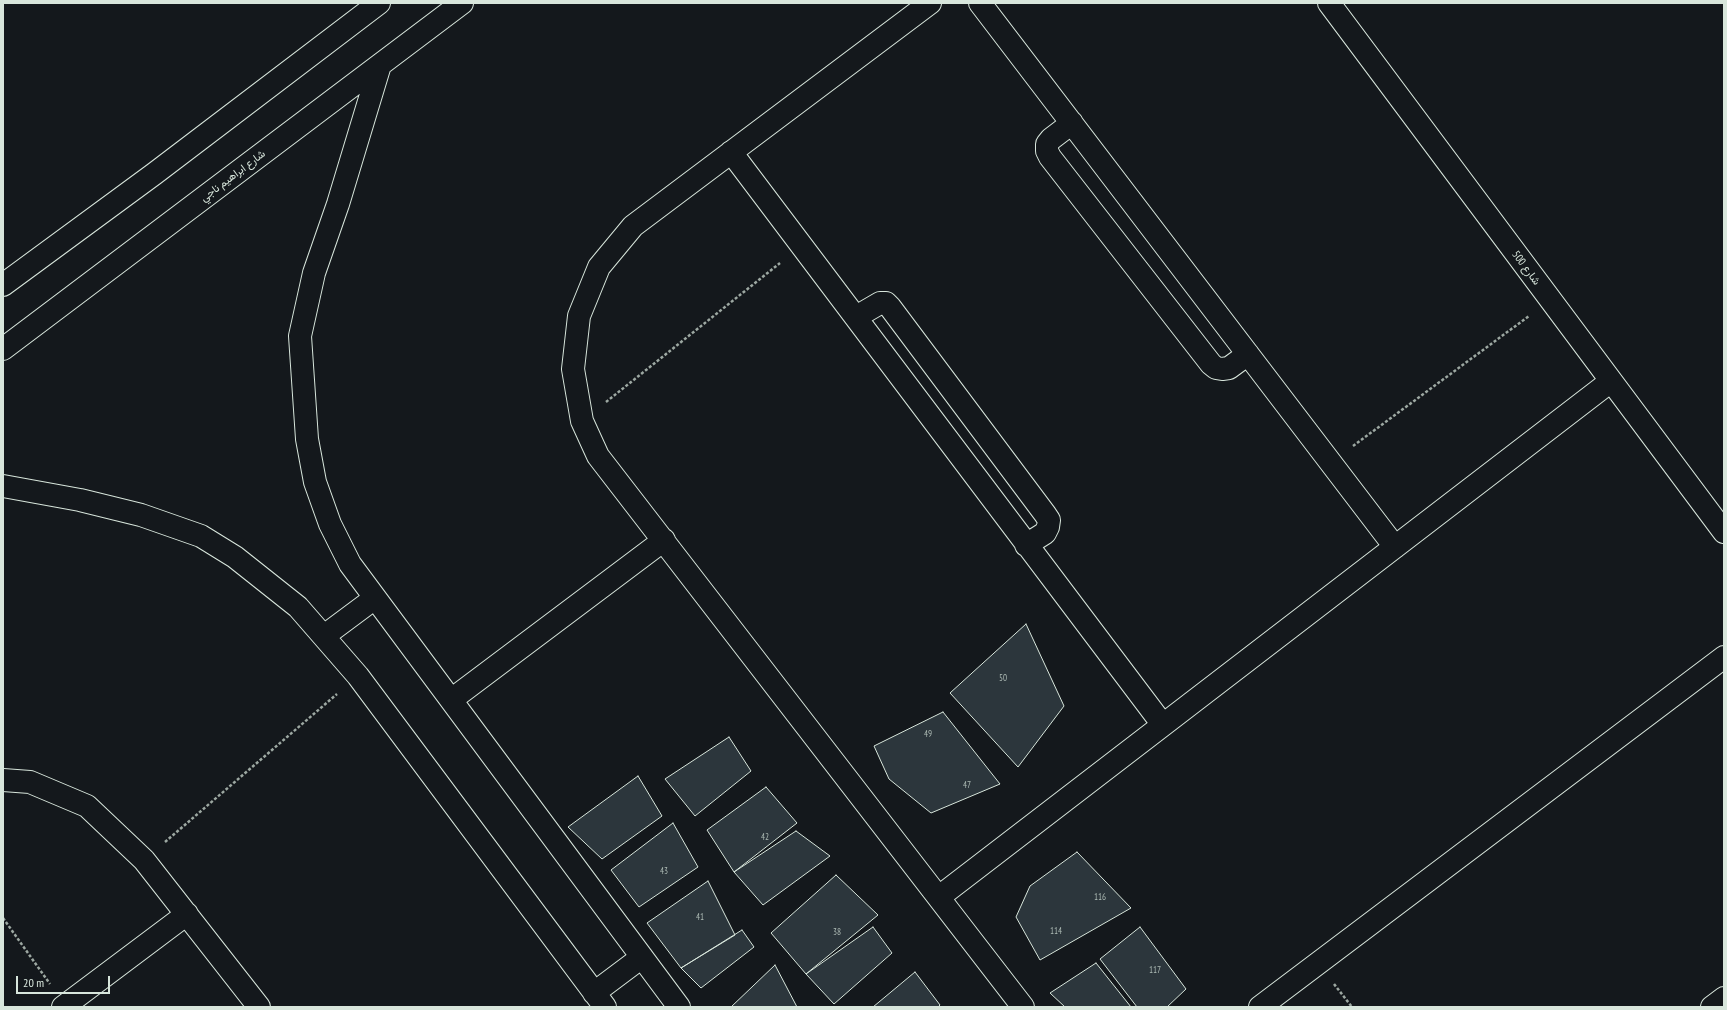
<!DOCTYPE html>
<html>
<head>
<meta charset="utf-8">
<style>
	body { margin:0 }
	#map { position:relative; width:1727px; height:1010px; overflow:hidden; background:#14181c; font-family:"PT Sans Narrow",sans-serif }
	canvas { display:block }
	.frame { position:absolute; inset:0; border:4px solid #d8e6dc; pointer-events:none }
	.scale { position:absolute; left:16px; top:976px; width:94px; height:18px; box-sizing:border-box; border:2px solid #d8e6dc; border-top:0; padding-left:5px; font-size:12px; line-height:14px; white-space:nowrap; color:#d8e6dc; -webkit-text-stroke:3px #14181c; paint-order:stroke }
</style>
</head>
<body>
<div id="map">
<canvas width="1727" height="1010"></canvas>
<div class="frame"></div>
<div class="scale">20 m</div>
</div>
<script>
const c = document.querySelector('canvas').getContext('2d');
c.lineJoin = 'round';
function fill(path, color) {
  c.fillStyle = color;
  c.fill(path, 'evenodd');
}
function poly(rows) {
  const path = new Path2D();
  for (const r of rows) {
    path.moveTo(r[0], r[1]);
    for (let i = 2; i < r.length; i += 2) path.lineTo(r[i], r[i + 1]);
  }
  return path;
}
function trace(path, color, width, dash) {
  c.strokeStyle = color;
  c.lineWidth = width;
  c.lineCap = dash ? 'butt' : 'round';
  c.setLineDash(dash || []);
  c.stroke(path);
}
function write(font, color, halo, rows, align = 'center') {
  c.font = font + ' "PT Sans Narrow",Vazirmatn,sans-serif';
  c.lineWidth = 3;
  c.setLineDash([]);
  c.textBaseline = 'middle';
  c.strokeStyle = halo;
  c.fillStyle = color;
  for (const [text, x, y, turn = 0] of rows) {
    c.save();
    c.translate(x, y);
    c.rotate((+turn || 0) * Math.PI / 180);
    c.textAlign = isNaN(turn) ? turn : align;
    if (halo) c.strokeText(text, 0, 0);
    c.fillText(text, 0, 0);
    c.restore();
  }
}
const building = poly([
	[1026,624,1064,706,1018,767,950,693,1026,624],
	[943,712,1000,784,931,813,889,779,874,746,943,712],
	[729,737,751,771,695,816,665,779,729,737],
	[638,776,662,816,602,859,568,827,638,776],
	[766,787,797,823,734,872,707,830,766,787],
	[673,823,698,867,639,907,611,870,673,823],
	[796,831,830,856,763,905,734,872,796,831],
	[1077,852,1131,908,1040,960,1016,917,1030,886,1077,852],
	[836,875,878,915,806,974,771,933,836,875],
	[708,881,735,935,681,968,647,923,708,881],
	[873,927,892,953,834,1004,806,974,873,927],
	[1140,927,1186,989,1167,1007,1137,1007,1100,959,1140,927],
	[742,930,754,947,701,988,681,968,742,930],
	[1096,963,1131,1007,1065,1007,1050,993,1096,963],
	[775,965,797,1007,731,1007,775,965],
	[915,972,940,1005,938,1007,873,1007,915,972]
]);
const path = poly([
	[606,402,780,263],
	[1353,446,1529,316],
	[165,842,337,694],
	[3,918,50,984],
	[1334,984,1352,1007]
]);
const minor = poly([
	[930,3,633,226,599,267,579,316,573,369,582,421,598,456,1023,1007],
	[980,3,1395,547],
	[1329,3,1724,532],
	[380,65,338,204,314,273,300,336,307,439,315,482,330,524,350,564,679,1007],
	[1072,123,1051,139,1047,144,1047,151,1050,157,1211,364,1216,368,1222,369,1229,368,1248,354],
	[731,152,1163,725],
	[3,285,154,174,379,3],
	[856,317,880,303,886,303,890,307,1045,514,1049,520,1048,527,1045,533,1026,545],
	[3,349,462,3],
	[3,486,80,500,141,515,201,536,235,557,298,607,358,676,605,1007],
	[324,636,375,598],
	[451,700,664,540],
	[3,780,30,782,87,806,144,860,259,1007],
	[939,897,1611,381],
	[594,993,642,957],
	[63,1007,187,914],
	[1260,1007,1724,657],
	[1712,1007,1724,998]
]);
const numberNames = [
	["50",1003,678],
	["49",928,734],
	["47",967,785],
	["42",765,837],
	["43",664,871],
	["116",1100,897],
	["41",700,917],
	["114",1056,931],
	["38",837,932],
	["117",1155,970]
];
const streetNames = [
	["شارع ابراهيم ناجي",233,176,-37],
	["شارع 500",1526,268,53]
];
fill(building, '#2c363c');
trace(building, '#d8e6dc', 1);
trace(minor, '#d8e6dc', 24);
trace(path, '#9da8a2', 2.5, [3, 2]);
trace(minor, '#14181c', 22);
write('9px', '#adbab4', null, numberNames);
write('11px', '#d8e6dc', '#14181c', streetNames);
</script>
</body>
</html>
